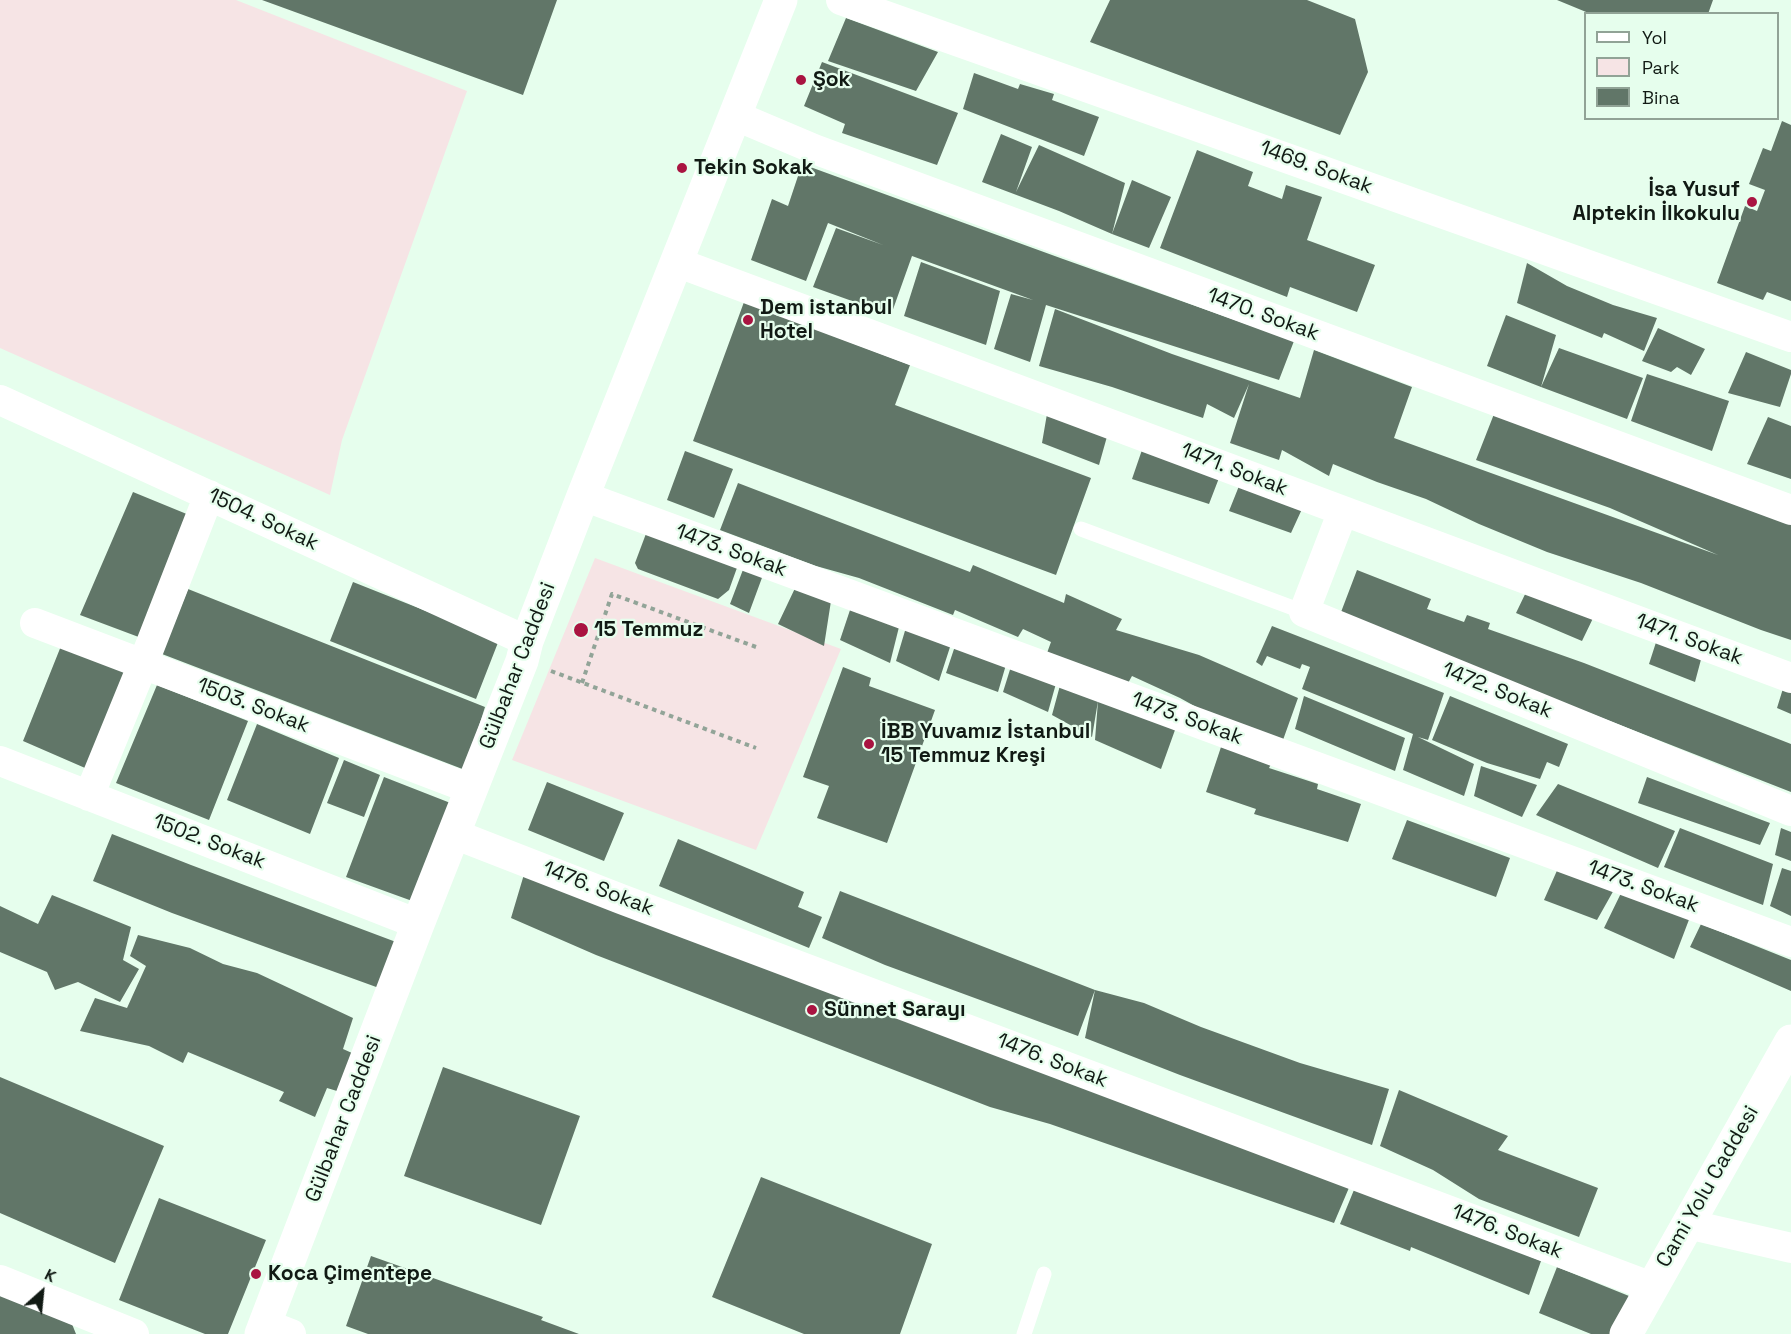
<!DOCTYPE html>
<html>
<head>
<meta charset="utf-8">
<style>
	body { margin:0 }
	#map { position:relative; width:1791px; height:1334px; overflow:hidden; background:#e6feed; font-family:"Space Grotesk",sans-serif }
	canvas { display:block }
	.legend { position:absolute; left:1584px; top:12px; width:195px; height:108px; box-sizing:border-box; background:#e6feed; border:2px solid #91a396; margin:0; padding:8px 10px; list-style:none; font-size:18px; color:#111a14 }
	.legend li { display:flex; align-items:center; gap:12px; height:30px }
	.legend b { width:30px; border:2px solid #91a396 }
	.north { position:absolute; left:12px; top:1262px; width:60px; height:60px; -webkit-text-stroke:4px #e6feed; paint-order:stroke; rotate:27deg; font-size:16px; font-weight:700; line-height:24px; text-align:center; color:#111a14 }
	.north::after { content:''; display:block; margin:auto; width:21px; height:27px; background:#111a14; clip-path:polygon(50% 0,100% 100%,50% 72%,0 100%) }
</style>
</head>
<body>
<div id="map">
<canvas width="1791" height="1334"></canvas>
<ul class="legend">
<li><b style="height:8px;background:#fff"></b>Yol</li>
<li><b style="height:16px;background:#f6e4e5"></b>Park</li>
<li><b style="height:16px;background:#617668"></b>Bina</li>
</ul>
<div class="north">K</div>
</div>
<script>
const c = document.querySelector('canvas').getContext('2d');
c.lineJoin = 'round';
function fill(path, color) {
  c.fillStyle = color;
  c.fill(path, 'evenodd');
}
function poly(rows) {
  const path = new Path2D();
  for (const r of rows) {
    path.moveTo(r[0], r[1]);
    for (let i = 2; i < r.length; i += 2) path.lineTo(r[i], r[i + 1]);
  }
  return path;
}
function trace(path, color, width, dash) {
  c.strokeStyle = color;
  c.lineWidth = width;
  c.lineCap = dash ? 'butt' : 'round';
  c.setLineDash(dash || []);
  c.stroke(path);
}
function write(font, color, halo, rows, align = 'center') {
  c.font = font + ' "Space Grotesk",sans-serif';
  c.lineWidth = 4.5;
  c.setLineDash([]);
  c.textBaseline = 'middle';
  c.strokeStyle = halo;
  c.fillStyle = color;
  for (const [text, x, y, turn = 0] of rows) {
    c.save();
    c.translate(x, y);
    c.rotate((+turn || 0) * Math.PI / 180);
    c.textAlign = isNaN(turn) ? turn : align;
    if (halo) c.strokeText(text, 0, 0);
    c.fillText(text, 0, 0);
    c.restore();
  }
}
const green = poly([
	[0,0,236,0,467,91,342,440,330,495,0,348],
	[595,558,841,649,756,850,512,760]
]);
const building = poly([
	[262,0,557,0,523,95],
	[1110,0,1307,0,1355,19,1368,72,1340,135,1090,42],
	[1557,0,1713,0,1708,14,1591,14],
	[846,18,938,52,916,91,828,61],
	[822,62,958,113,937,165,842,133,845,124,804,106],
	[974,73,1018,89,1020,84,1054,94,1052,100,1099,117,1084,156,963,109],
	[1782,121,1791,125,1791,301,1767,292,1763,300,1717,283,1745,206,1757,211,1765,190,1749,184,1763,148,1771,151],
	[1001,134,1032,147,1016,192,1039,145,1125,183,1112,234,1132,180,1171,197,1149,248,1112,234,1059,211,982,182],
	[1197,150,1253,172,1248,186,1282,199,1286,185,1322,197,1307,240,1375,265,1357,312,1290,287,1287,297,1160,248],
	[802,164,1063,259,1294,341,1279,380,1046,305,1030,362,994,349,1011,294,1033,300,912,256,891,315,813,287,836,228,883,245,828,223,806,281,751,260,772,199,788,206],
	[921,262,1000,291,986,345,904,316],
	[1527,263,1567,286,1613,305,1657,318,1644,351,1604,333,1602,338,1517,303],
	[744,302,910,365,895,405,1091,478,1056,575,693,441],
	[1055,309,1172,354,1300,398,1314,350,1412,387,1394,438,1718,555,1610,508,1476,460,1494,414,1791,522,1791,640,1761,630,1641,583,1547,552,1479,524,1426,499,1377,482,1333,464,1329,476,1282,450,1279,460,1230,443,1249,384,1234,418,1207,404,1203,418,1112,387,1039,366],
	[1506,315,1556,335,1541,387,1487,366],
	[1658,328,1705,349,1691,375,1677,367,1671,372,1642,361],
	[1559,348,1643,378,1627,419,1541,387],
	[1746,352,1791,370,1791,374,1780,407,1728,393],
	[1647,374,1729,401,1712,451,1631,421],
	[1048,408,1108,433,1099,465,1042,443],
	[1768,417,1791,426,1791,479,1747,464],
	[1143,447,1219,478,1209,504,1132,479],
	[685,451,733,469,714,518,667,500],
	[738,483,970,572,973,565,1064,603,1066,594,1122,619,1116,630,1199,655,1298,698,1283,740,1227,724,1180,698,1132,676,1127,685,1047,653,1051,642,1023,629,1018,637,955,610,953,615,859,578,816,566,720,530],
	[1239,486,1302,509,1291,533,1229,511],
	[133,492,194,517,144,639,80,615],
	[647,531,738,565,729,590,718,599,638,569,635,563],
	[744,567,763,575,749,613,730,604],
	[1357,570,1431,599,1427,609,1464,622,1467,615,1490,623,1488,629,1584,663,1791,744,1791,792,1569,705,1338,620],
	[353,582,499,640,476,699,330,641],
	[797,584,831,601,824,646,778,624],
	[1529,586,1596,612,1582,641,1516,613],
	[188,589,485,707,465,770,162,654],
	[853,601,900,623,890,663,840,640],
	[907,624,951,644,939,681,896,661],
	[1272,626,1444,693,1428,740,1418,737,1474,764,1464,796,1403,770,1413,734,1302,689,1310,667,1302,664,1300,669,1267,656,1262,666,1256,662],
	[1659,633,1703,652,1695,682,1649,664],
	[957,640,1008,658,998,692,946,673],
	[61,646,130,672,92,771,23,741],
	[1013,660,1057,680,1048,712,1003,692],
	[843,667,871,678,869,686,935,710,887,843,817,818,829,786,803,777],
	[1062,678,1175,730,1161,769,1095,740,1098,701,1092,737,1052,715],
	[1785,682,1791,684,1791,714,1777,708],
	[157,685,248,721,209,820,116,783],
	[1304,696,1405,738,1395,771,1295,729],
	[1450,696,1568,744,1559,767,1547,762,1540,779,1487,763,1432,740],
	[257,724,339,758,310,834,227,800],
	[1221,747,1271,764,1269,768,1318,784,1317,789,1361,804,1348,842,1254,814,1256,809,1206,792],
	[344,760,380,775,364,817,327,803],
	[1481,766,1537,785,1522,817,1474,796],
	[384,777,453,804,415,902,346,877],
	[1647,777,1770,823,1760,845,1638,803],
	[547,782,624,813,604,861,528,830],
	[1558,784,1675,831,1658,868,1536,815],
	[1407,820,1510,858,1496,897,1392,859],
	[1680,828,1773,864,1763,905,1664,867],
	[1781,828,1791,832,1791,861,1775,855],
	[112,834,191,865,396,942,379,988,172,913,93,881],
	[678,839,804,892,798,907,822,917,809,948,659,886],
	[1559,866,1615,888,1597,920,1544,900],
	[1782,868,1791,871,1791,916,1770,906],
	[525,871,1351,1183,1334,1223,1050,1124,990,1107,596,955,511,918],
	[1624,887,1690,917,1674,959,1604,928],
	[840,891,1095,990,1078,1036,885,965,822,938],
	[52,895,131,927,123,960,139,969,120,1002,78,982,55,990,47,972,0,952,0,906,38,924],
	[1701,924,1791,960,1791,991,1690,947],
	[138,935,190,948,223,964,257,973,353,1018,343,1049,352,1053,337,1091,327,1088,315,1117,279,1101,284,1092,188,1052,183,1063,149,1046,80,1031,95,998,127,1008,146,966,130,956],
	[1095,990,1144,1003,1201,1027,1300,1063,1389,1089,1372,1145,1180,1075,1085,1038],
	[443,1067,580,1116,541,1225,404,1176],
	[0,1077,164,1146,115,1263,0,1213],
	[1399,1090,1508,1136,1498,1150,1598,1188,1579,1237,1479,1199,1433,1170,1380,1146],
	[761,1177,932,1244,900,1334,804,1334,712,1297],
	[1356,1185,1541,1261,1529,1295,1411,1247,1410,1251,1340,1224],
	[159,1198,266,1240,228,1334,205,1334,119,1300],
	[371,1256,543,1317,541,1320,579,1334,368,1334,346,1326],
	[1557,1267,1629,1296,1614,1334,1591,1334,1539,1313],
	[0,1293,72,1324,76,1334,0,1334]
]);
const path = poly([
	[551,671,756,748],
	[582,683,612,594,756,647]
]);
const service = poly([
	[1081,529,1304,612],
	[1024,1334,1044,1274]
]);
const minor = poly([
	[841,0,1791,337],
	[736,116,814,149,1791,510],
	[676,262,1791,678],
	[0,400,527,641],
	[583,496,1791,942],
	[1343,511,1304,612,1791,811],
	[35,623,471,789],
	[0,761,418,924],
	[89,796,143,664,209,495],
	[454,834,621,899,1652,1287],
	[1687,1224,1791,1248],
	[0,1280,134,1334],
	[265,1324,291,1334]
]);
const tertiary = poly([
	[1626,1334,1791,1041]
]);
const secondary = poly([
	[261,1334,418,924,522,661,527,641,583,496,781,0]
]);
const markers = [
	[801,80,6,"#a91441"],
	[682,168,6,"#a91441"],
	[1752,202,6,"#a91441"],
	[748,320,6,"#a91441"],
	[581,630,8,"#a91441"],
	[869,744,6,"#a91441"],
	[812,1010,6,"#a91441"],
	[256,1274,6,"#a91441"]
];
const poiNames = [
	["Şok",813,80],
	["Tekin Sokak",694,168],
	["İsa Yusuf",1740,190,"right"],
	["Alptekin İlkokulu",1740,214,"right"],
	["Dem istanbul",760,308],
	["Hotel",760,332],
	["15 Temmuz",594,630],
	["İBB Yuvamız İstanbul",881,732],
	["15 Temmuz Kreşi",881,756],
	["Sünnet Sarayı",824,1010],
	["Koca Çimentepe",268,1274]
];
const streetNames = [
	["1469. Sokak",1316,168,20],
	["1470. Sokak",1263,315,20],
	["1471. Sokak",1234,470,21],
	["1504. Sokak",263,520,25],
	["1473. Sokak",731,551,20],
	["1471. Sokak",1689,640,20],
	["Gülbahar Caddesi",518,666,-69],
	["1472. Sokak",1497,691,22],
	["1503. Sokak",253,706,21],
	["1473. Sokak",1187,719,20],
	["1502. Sokak",209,842,21],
	["1473. Sokak",1643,887,20],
	["1476. Sokak",598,889,21],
	["1476. Sokak",1052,1061,21],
	["Gülbahar Caddesi",344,1119,-69],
	["Cami Yolu Caddesi",1708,1187,-60],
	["1476. Sokak",1507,1232,21]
];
fill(green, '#f6e4e5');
fill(building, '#617668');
trace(path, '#92a498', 4, [4.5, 4.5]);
trace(service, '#fff', 15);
trace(minor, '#fff', 30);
trace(tertiary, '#fff', 33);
trace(secondary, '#fff', 33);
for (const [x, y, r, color] of markers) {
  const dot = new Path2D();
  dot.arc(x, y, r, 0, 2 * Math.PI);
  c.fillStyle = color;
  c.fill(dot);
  trace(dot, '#e6feed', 2);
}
write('bold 21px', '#111a14', '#e6feed', poiNames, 'left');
write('21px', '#111a14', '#e6feed', streetNames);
</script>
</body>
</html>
